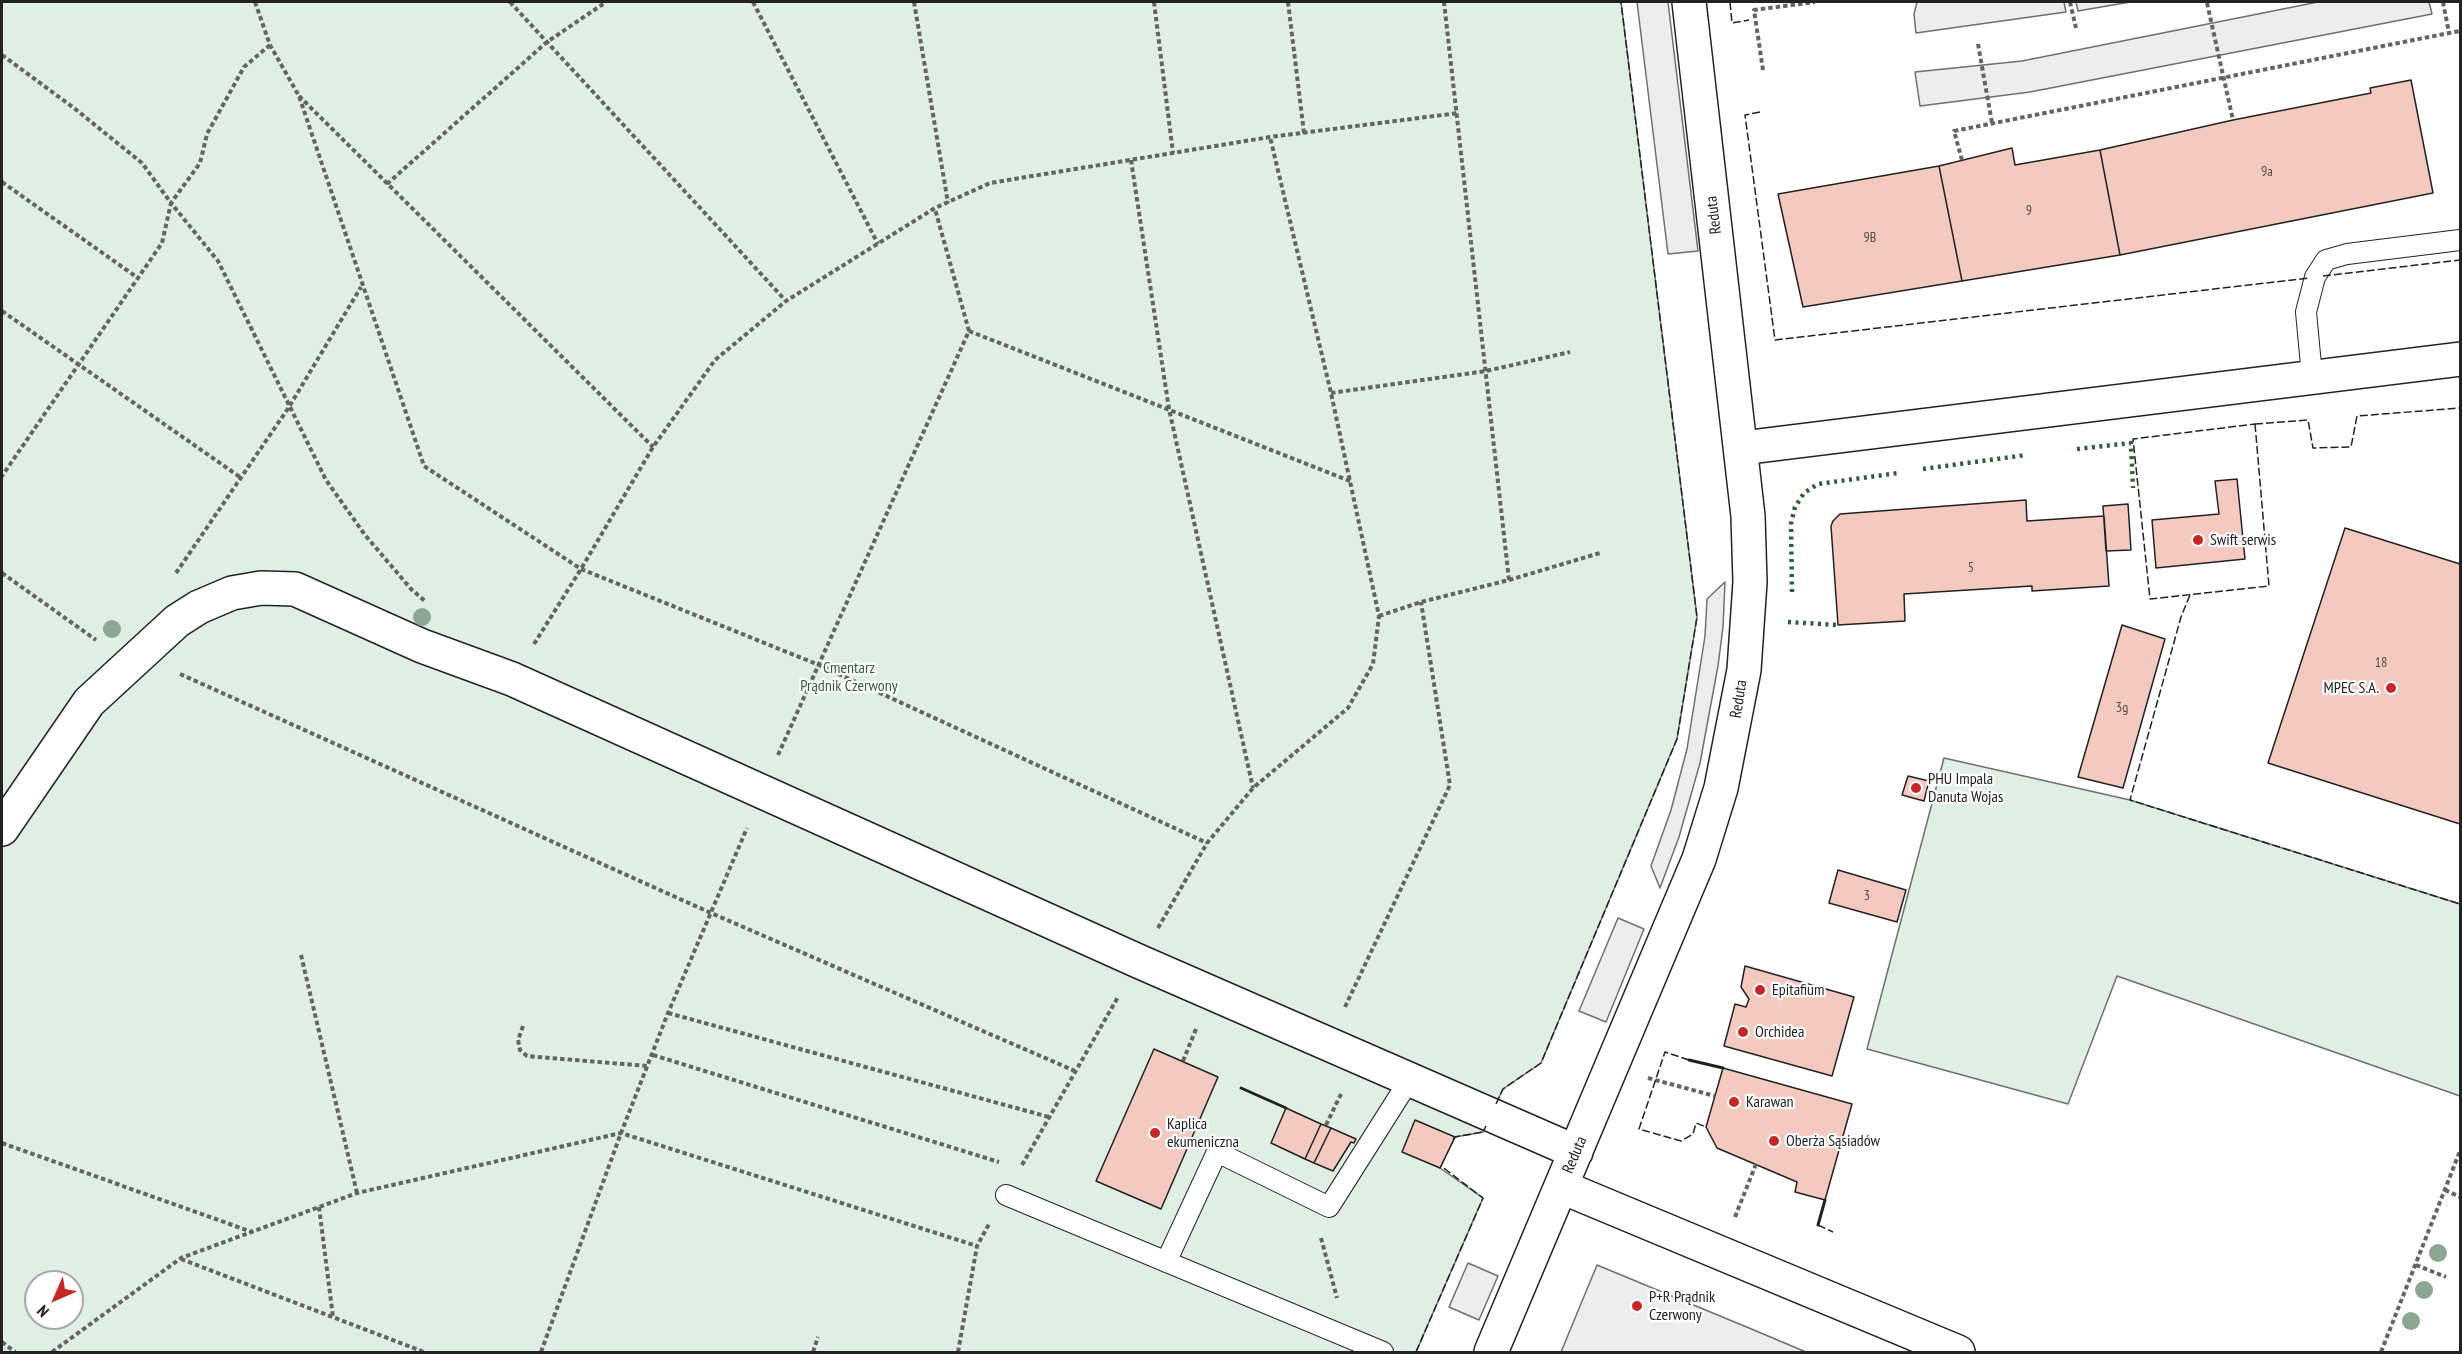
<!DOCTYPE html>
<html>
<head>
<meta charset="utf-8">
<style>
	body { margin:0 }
	#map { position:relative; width:2462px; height:1354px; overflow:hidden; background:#fff; font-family:"PT Sans Narrow",sans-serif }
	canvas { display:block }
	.frame { position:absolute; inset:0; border:3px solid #222; pointer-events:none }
	.north { position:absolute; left:24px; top:1270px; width:60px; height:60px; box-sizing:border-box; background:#fff; border:2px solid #a7a7a7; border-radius:50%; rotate:225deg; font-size:16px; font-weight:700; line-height:24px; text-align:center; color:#222 }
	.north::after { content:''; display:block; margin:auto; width:21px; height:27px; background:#c62828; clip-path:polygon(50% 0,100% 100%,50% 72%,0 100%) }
</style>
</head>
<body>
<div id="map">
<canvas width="2462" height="1354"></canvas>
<div class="frame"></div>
<div class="north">N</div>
</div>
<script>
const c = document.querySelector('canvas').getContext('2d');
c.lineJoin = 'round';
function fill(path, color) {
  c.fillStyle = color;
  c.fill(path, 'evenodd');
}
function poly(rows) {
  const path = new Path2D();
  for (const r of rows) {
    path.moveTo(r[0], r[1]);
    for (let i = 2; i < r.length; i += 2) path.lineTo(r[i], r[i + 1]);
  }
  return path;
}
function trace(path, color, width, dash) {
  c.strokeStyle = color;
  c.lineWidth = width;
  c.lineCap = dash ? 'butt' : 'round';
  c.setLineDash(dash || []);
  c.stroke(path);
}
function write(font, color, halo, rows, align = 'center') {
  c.font = font + ' "PT Sans Narrow",sans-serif';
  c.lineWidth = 4.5;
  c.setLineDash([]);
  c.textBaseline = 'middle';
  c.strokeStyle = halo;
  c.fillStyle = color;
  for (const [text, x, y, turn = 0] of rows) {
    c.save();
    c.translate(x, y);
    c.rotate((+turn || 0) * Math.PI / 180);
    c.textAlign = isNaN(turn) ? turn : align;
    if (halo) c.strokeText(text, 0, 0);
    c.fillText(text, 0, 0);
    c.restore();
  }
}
const green = poly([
	[2,2,1621,2,1697,617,1677,739,1541,1063,1503,1089,1483,1132,1455,1137,1440,1168,1483,1198,1416,1352,2,1352,2,2],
	[36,1282,72,1282,72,1318,36,1318,36,1282],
	[1944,758,2130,800,2460,904,2460,1096,2117,976,2068,1104,1867,1049,1944,758]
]);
const parking = poly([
	[1637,2,1668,2,1698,251,1668,254,1637,2],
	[1917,2,2064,2,2066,12,1916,33,1914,14,1917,2],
	[2076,2,2130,2,2078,11,2076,2],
	[2318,2,2429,2,2432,14,2030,92,1920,106,1915,72,2022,61,2318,2],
	[1725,582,1723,627,1718,666,1700,763,1679,837,1660,888,1651,866,1671,810,1687,749,1705,636,1707,599,1725,582],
	[1618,918,1644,929,1606,1022,1579,1011,1618,918],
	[1468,1263,1498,1276,1479,1320,1449,1307,1468,1263],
	[1597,1265,1749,1328,1806,1352,1561,1352,1597,1265]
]);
const building = poly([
	[2411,80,2433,193,2120,255,2100,150,2233,120,2371,93,2370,88,2411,80],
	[2012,148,2015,165,2100,150,2120,255,1962,281,1939,166,2012,148],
	[1939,166,1962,281,1803,307,1778,194,1939,166],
	[2237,479,2245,559,2156,568,2152,520,2219,514,2215,481,2237,479],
	[2026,500,2027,521,2104,516,2109,586,2032,591,2032,586,1904,594,1905,621,1838,625,1831,526,1833,521,1840,514,2026,500],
	[2128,504,2131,550,2106,551,2103,506,2128,504],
	[2345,528,2460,564,2460,824,2268,763,2345,528],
	[2122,625,2165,639,2123,788,2078,777,2122,625],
	[1908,776,1929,781,1924,801,1902,795,1908,776],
	[1838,870,1906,890,1897,922,1829,903,1838,870],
	[1745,966,1854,997,1832,1076,1724,1046,1735,1004,1746,1007,1749,999,1741,987,1745,966],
	[1154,1049,1218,1077,1161,1209,1096,1181,1154,1049],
	[1723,1068,1852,1104,1825,1200,1795,1192,1797,1182,1717,1148,1706,1127,1723,1068],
	[1286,1108,1321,1124,1305,1159,1271,1143,1286,1108],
	[1415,1120,1455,1137,1440,1168,1402,1152,1415,1120],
	[1321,1124,1331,1128,1314,1163,1305,1159,1321,1124],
	[1331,1128,1356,1139,1354,1143,1351,1142,1333,1171,1314,1163,1331,1128]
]);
const path = poly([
	[255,2,270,45,299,96,424,466,581,569,819,665,1207,843],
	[510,2,786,301],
	[753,2,878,244],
	[914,2,948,203],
	[1154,2,1173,153],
	[1288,2,1304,133],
	[2070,2,2076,28],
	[2443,2,2449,33],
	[2207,3,2233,120],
	[1978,44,1992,123],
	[270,45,244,67,207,134,200,163,171,203,218,261,326,480,365,535,411,589,425,601],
	[2,55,74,108,142,163,171,203,162,243,2,476],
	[1763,70,1754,10,1815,2],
	[299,96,653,447],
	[1131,160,1169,409,1253,788],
	[1962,160,1954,131,2449,33,2460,31,2460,33],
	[2,182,138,278],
	[387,184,547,42,606,2],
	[2,311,240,477],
	[969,331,1350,481],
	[1331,393,1486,371,1570,352],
	[2,573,96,640],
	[176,573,289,407,361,287],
	[1509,580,1600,553],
	[1379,616,1421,602,1509,580,1444,2],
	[534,644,581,569,653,447,715,360,786,301,935,208,990,183,1270,137,1458,113],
	[180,674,711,913,1075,1071],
	[778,755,969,331,935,209],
	[1158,928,1207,843,1253,788,1348,708,1373,664,1379,616,1331,393,1270,137],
	[301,955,357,1193],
	[1345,1007,1450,785,1421,602],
	[668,1013,1049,1117],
	[523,1026,518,1040,520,1050,527,1056,647,1066],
	[653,1055,999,1162],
	[1183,1061,1196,1029],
	[1648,1078,1715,1096],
	[1326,1125,1341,1094],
	[2,1143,252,1232],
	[1022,1165,1118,997],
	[2445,1190,2460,1197],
	[319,1207,333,1317],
	[1735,1217,1756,1164],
	[1321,1238,1337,1298],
	[181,1259,424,1352],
	[2416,1265,2446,1277],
	[2,1342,15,1352],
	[52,1352,181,1258,357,1193,621,1133,977,1246],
	[541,1352,621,1133,668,1013,747,828],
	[813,1352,818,1337],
	[958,1352,977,1246,989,1224],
	[2381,1352,2460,1151]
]);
const lane = poly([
	[2312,376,2306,312,2315,277,2326,260,2347,254,2460,240],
	[1006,1195,1383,1352],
	[1166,1262,1217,1152,1329,1207,1410,1079]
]);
const street = poly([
	[1742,448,2460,359],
	[2,829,89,702,177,621,199,607,232,593,261,588,295,589,422,646,512,679,1138,961,1576,1152],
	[1562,1187,1958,1352],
	[1491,1352,1699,859,1721,788,1744,670,1750,582,1748,516,1689,2]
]);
const hedge = poly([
	[2077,449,2131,443,2133,488],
	[1923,469,2026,455],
	[1792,592,1791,524,1795,507,1804,493,1818,484,1898,473],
	[1788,622,1838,625]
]);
const fence = poly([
	[1730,2,1732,23,1749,20],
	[1760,112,1745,115,1775,340,2309,278],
	[2323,276,2460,260],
	[2255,424,2269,586,2150,599,2133,439,2255,424],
	[2255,424,2308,420,2313,448,2351,447,2357,416,2460,408],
	[2190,595,2181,617,2130,800,2460,904],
	[1689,1060,1665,1052,1639,1129,1681,1141,1693,1134,1696,1123,1706,1127],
	[1496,1104,1503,1089,1541,1063,1677,739,1697,617,1621,2],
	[1453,1139,1455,1137,1483,1132,1486,1126],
	[1818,1225,1833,1232],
	[1416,1352,1483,1198,1441,1166]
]);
const wall = poly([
	[1689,1060,1723,1068],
	[1241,1088,1286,1108],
	[1818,1225,1825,1200]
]);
const trees = [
	[422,617],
	[112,629],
	[2438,1253],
	[2424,1290],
	[2411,1321]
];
const markers = [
	[2198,540,6,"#c62828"],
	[2391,688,6,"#c62828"],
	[1916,788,6,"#c62828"],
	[1760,990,6,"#c62828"],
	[1743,1032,6,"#c62828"],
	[1734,1102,6,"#c62828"],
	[1155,1133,6,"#c62828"],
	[1774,1141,6,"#c62828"],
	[1637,1306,6,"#c62828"]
];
const numberNames = [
	["9a",2267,172],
	["9",2029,211],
	["9B",1870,238],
	["5",1971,568],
	["18",2381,663],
	["3g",2122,708],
	["3",1867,896]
];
const streetNames = [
	["Reduta",1714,215,-97],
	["Reduta",1739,699,-81],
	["Reduta",1575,1155,-67]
];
const poiNames = [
	["Swift serwis",2210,540],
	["MPEC S.A.",2379,688,"right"],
	["PHU Impala",1928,779],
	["Danuta Wojas",1928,797],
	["Epitafium",1772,990],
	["Orchidea",1755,1032],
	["Karawan",1746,1102],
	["Kaplica",1167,1124],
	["ekumeniczna",1167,1142],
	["Oberża Sąsiadów",1786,1141],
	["P+R Prądnik",1649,1297],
	["Czerwony",1649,1315]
];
const parkNames = [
	["Cmentarz",849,668],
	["Prądnik Czerwony",849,686]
];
fill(green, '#e0efe3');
trace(green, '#6f6f6f', 1.5);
fill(parking, '#ededed');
trace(parking, '#6f6f6f', 1.5);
fill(building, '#f3c9c0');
trace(building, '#222', 1.5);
trace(lane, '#222', 22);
trace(street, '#222', 36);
trace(path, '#646464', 4, [4.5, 3]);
trace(lane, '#fff', 20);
trace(street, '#fff', 33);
trace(hedge, '#2f5e38', 4.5, [3, 4.5]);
trace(fence, '#222', 1.5, [8, 3]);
trace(wall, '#222', 3);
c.fillStyle = '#8da692';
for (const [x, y] of trees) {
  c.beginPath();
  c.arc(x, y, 9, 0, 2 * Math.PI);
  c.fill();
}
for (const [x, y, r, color] of markers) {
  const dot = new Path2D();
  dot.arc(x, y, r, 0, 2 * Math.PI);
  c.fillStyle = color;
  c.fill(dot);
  trace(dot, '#fff', 2);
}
write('14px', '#564c4a', null, numberNames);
write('16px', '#222', '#fff', streetNames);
write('16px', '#222', '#fff', poiNames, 'left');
write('16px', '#2f5e38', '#fff', parkNames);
</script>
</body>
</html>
